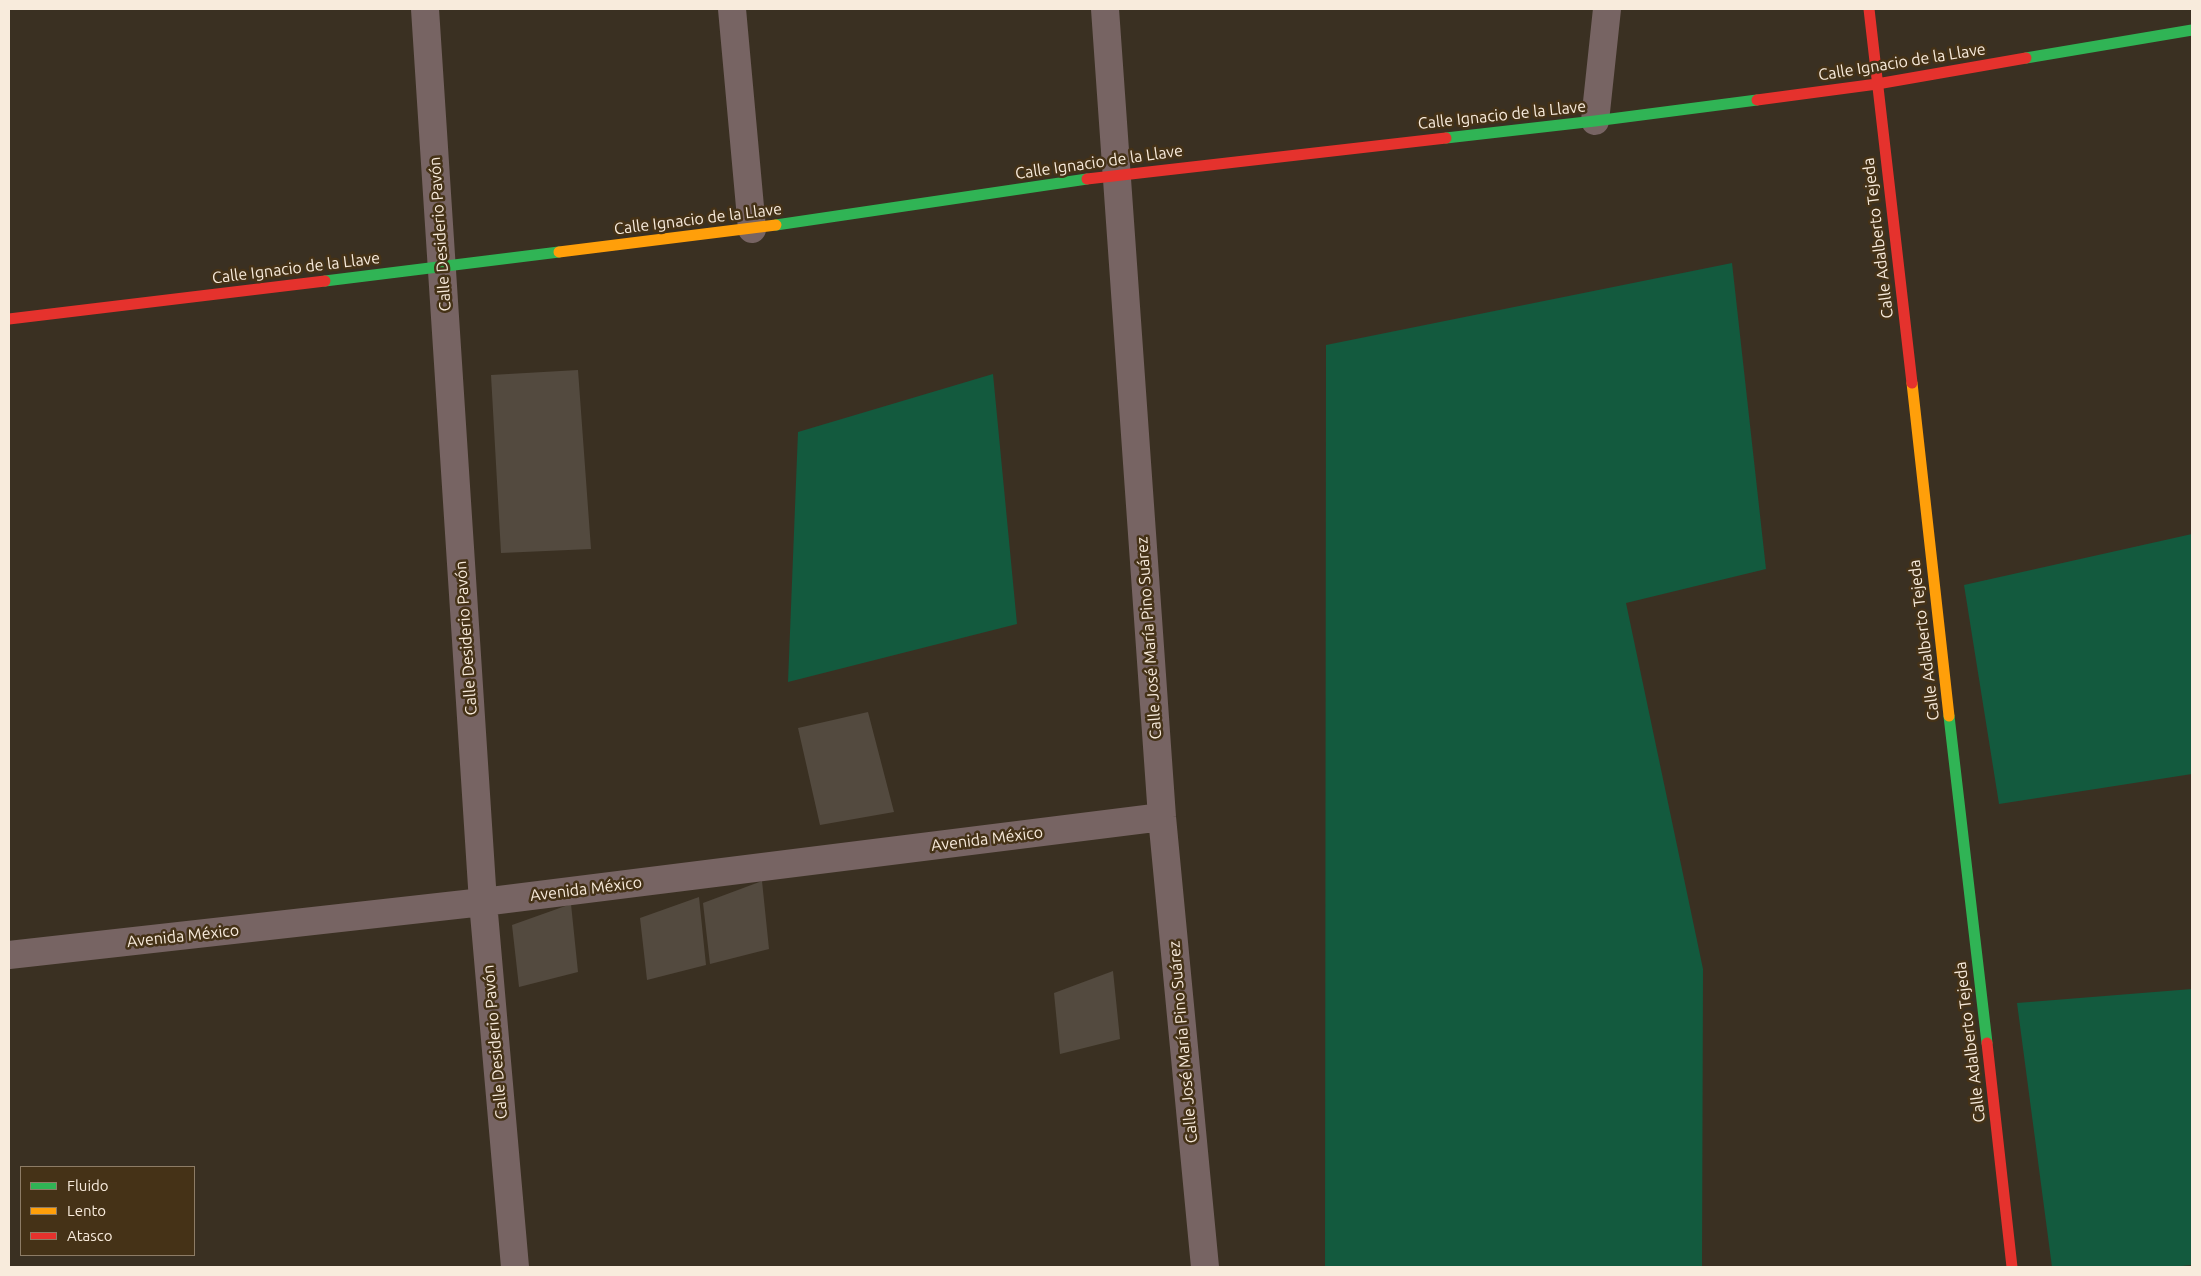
<!DOCTYPE html>
<html>
<head>
<meta charset="utf-8">
<style>
	body { margin:0 }
	#map { position:relative; width:2201px; height:1276px; overflow:hidden; background:#3a3022; font-family:Ubuntu,sans-serif }
	canvas { display:block }
	.frame { position:absolute; inset:0; border:10px solid #f8ebdc; pointer-events:none }
	.legend { position:absolute; left:20px; top:1166px; width:175px; height:90px; box-sizing:border-box; background:#453217; border:1px solid #8d7c66; margin:0; padding:6px 9px; list-style:none; font-size:15px; color:#f8ebdc }
	.legend li { display:flex; align-items:center; gap:10px; height:25px }
	.legend b { width:25px; border:1px solid #8d7c66 }
</style>
</head>
<body>
<div id="map">
<canvas width="2201" height="1276"></canvas>
<div class="frame"></div>
<ul class="legend">
<li><b style="height:6px;background:#30b455"></b>Fluido</li>
<li><b style="height:6px;background:#ff9f0a"></b>Lento</li>
<li><b style="height:6px;background:#e5322d"></b>Atasco</li>
</ul>
</div>
<script>
const c = document.querySelector('canvas').getContext('2d');
c.lineJoin = 'round';
function fill(path, color) {
  c.fillStyle = color;
  c.fill(path, 'evenodd');
}
function poly(rows) {
  const path = new Path2D();
  for (const r of rows) {
    path.moveTo(r[0], r[1]);
    for (let i = 2; i < r.length; i += 2) path.lineTo(r[i], r[i + 1]);
  }
  return path;
}
function trace(path, color, width, dash) {
  c.strokeStyle = color;
  c.lineWidth = width;
  c.lineCap = dash ? 'butt' : 'round';
  c.setLineDash(dash || []);
  c.stroke(path);
}
function write(font, color, halo, rows, align = 'center') {
  c.font = font + ' Ubuntu,sans-serif';
  c.lineWidth = 5;
  c.setLineDash([]);
  c.textBaseline = 'middle';
  c.strokeStyle = halo;
  c.fillStyle = color;
  for (const [text, x, y, turn = 0] of rows) {
    c.save();
    c.translate(x, y);
    c.rotate((+turn || 0) * Math.PI / 180);
    c.textAlign = isNaN(turn) ? turn : align;
    if (halo) c.strokeText(text, 0, 0);
    c.fillText(text, 0, 0);
    c.restore();
  }
}
const green = poly([
	[1732,263,1766,569,1626,603,1703,969,1702,1267,1325,1267,1326,345],
	[993,374,1017,624,788,682,798,432],
	[2192,534,2192,774,1999,804,1964,585],
	[2192,989,2192,1265,2171,1267,2052,1267,2017,1003]
]);
const building = poly([
	[578,370,591,549,501,553,491,375],
	[868,712,894,812,820,825,798,728],
	[762,881,769,949,710,964,703,903],
	[699,897,706,965,647,980,640,918],
	[571,904,578,972,519,987,512,925],
	[1113,971,1120,1039,1060,1054,1054,993]
]);
const street = poly([
	[425,9,483,902,515,1267],
	[732,9,752,229],
	[1105,9,1162,817,1205,1267],
	[1595,121,1607,9],
	[9,955,483,902,1162,817]
]);
const fast = poly([
	[2026,58,2192,30],
	[1446,138,1595,121,1757,100],
	[776,225,1087,179],
	[325,281,559,252],
	[1949,716,1987,1043]
]);
const slow = poly([
	[559,252,776,225],
	[1912,383,1949,716]
]);
const jam = poly([
	[1869,9,1912,383],
	[1757,100,1877,84,2026,58],
	[1087,179,1446,138],
	[9,319,325,281],
	[1987,1043,2012,1267]
]);
const streetNames = [
	["Calle Ignacio de la Llave",1902,62,-9],
	["Calle Ignacio de la Llave",1502,115,-6],
	["Calle Ignacio de la Llave",1099,162,-8],
	["Calle Ignacio de la Llave",698,219,-7],
	["Calle Desiderio Pavón",440,234,-94],
	["Calle Adalberto Tejeda",1878,238,-97],
	["Calle Ignacio de la Llave",296,268,-7],
	["Calle Desiderio Pavón",466,638,-94],
	["Calle José María Pino Suárez",1149,638,-94],
	["Calle Adalberto Tejeda",1924,640,-97],
	["Avenida México",987,839,-7],
	["Avenida México",586,889,-7],
	["Avenida México",183,936,-6],
	["Calle Desiderio Pavón",495,1042,-95],
	["Calle José María Pino Suárez",1183,1042,-95],
	["Calle Adalberto Tejeda",1970,1042,-97]
];
fill(green, '#135a3e');
fill(building, '#534a3f');
trace(street, '#776463', 28);
trace(fast, '#30b455', 11);
trace(slow, '#ff9f0a', 11);
trace(jam, '#e5322d', 11);
write('16px', '#f8ebdc', '#453217', streetNames);
</script>
</body>
</html>
